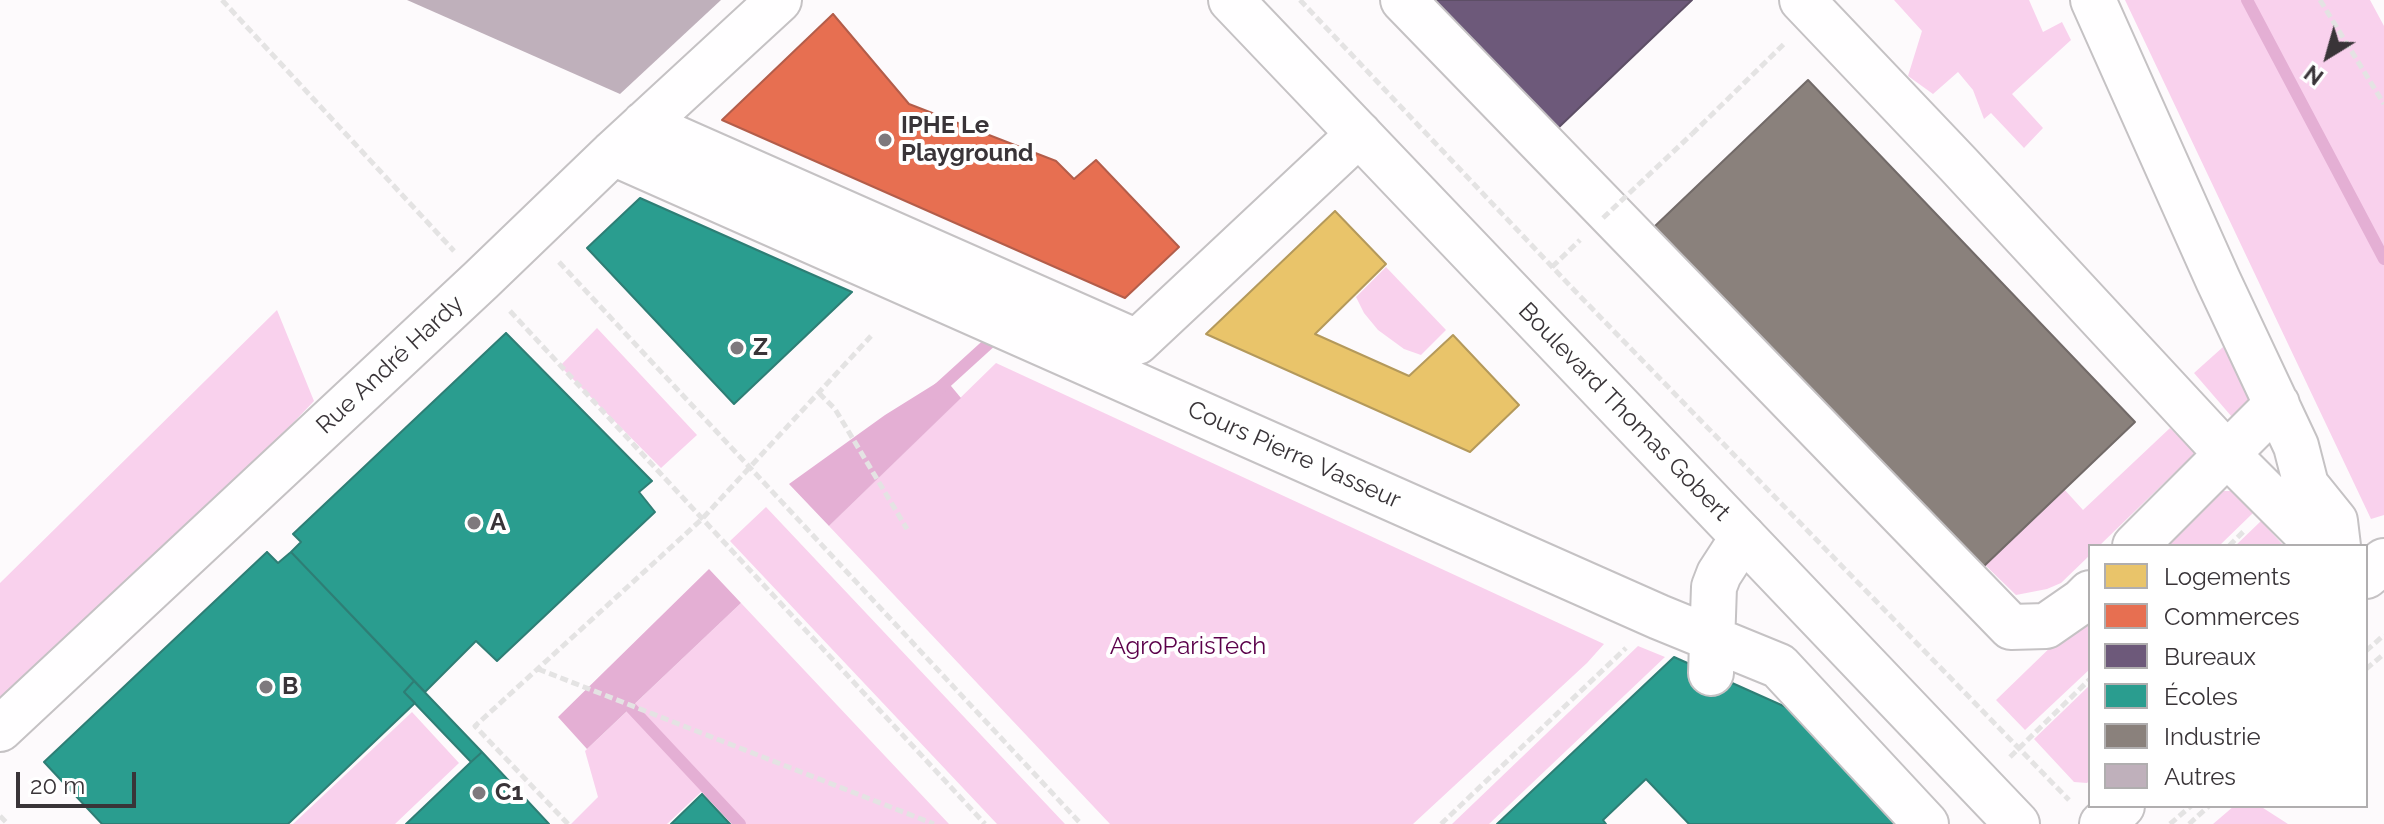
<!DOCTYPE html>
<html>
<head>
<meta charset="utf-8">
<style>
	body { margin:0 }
	#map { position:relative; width:2384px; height:824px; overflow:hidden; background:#fdfafc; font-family:Raleway,sans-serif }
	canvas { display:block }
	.legend { position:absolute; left:2088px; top:544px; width:280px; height:264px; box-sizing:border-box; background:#fff; border:2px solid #b0aeaf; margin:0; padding:10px 14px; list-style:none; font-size:24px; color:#393438 }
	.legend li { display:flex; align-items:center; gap:16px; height:40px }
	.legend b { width:40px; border:2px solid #b0aeaf }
	.north { position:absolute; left:2288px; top:16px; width:80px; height:80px; -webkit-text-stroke:6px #fff; paint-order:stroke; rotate:217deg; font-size:22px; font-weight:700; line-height:32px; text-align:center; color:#393438 }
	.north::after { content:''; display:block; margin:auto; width:28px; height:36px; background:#393438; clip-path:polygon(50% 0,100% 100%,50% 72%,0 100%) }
	.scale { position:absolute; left:16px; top:772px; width:120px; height:36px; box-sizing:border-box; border:4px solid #393438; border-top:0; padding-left:10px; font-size:24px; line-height:28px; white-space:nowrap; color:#393438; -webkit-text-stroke:6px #fff; paint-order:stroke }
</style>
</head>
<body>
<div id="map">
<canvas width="2384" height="824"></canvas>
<ul class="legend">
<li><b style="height:22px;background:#e9c46a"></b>Logements</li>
<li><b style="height:22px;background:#e76f51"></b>Commerces</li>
<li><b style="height:22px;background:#6d597a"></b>Bureaux</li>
<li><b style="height:22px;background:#2a9d8f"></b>Écoles</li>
<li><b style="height:22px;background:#8a817c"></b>Industrie</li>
<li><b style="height:22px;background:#bfb0bb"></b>Autres</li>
</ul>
<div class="north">N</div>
<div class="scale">20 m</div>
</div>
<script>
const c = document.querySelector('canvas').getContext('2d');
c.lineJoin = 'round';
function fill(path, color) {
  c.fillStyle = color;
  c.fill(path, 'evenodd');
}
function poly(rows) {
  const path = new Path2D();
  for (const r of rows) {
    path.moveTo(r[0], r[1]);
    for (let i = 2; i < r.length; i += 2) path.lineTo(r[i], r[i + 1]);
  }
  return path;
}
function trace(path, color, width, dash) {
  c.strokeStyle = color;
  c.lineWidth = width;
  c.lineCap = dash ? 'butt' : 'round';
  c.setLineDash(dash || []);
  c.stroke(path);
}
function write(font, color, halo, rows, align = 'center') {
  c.font = font + ' Raleway,sans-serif';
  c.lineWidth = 8;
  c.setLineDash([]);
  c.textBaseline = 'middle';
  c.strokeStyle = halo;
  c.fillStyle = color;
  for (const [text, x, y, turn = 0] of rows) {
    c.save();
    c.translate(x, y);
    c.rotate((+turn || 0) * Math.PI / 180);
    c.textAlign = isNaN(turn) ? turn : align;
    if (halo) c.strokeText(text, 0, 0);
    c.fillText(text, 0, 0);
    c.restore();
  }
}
const green = poly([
	[1894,0,2029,0,2043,32,2062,22,2071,40,2012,94,2043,128,2024,148,1991,113,1984,119,1973,90,1958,72,1933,94,1908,76,1922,31],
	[2125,0,2370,0,2384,26,2384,515,2371,519],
	[1386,267,1446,330,1421,355,1404,349,1378,330,1364,313,1356,297],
	[277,310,314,401,5,724,0,719,0,583],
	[597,328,697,435,661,468,560,366],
	[2223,347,2251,399,2232,417,2194,373],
	[996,363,1604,644,1587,663,1413,824,1110,824,829,526],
	[2170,428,2195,453,2099,546,2090,546,2090,555,2061,583,2047,589,2016,595,1985,565,2064,489,2083,510],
	[2216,491,2231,491,2253,513,2219,546,2156,546],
	[766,507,1065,824,997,824,730,541],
	[2261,521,2284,546,2235,546],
	[741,603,949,824,732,824,701,792,667,824,571,824,598,797,585,751],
	[2090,609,2090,669,2025,730,1996,700],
	[1638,646,1665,657,1489,824,1452,824],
	[2090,685,2090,780,2087,783,2074,782,2034,739],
	[412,712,459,763,395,824,293,824],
	[2234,806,2260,806,2288,824,2213,824]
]);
const water = poly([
	[938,382,951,386,961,398,829,526,789,484,885,415],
	[709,569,741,603,587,749,558,717]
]);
const homes = poly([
	[1335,211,1386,264,1315,334,1409,376,1453,335,1519,405,1470,452,1206,334,1335,211]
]);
const shops = poly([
	[833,14,909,104,1056,161,1074,179,1096,160,1179,247,1125,298,722,120,833,14]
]);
const offices = poly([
	[1433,0,1692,0,1557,129,1433,0]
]);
const schools = poly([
	[640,198,802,270,852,292,734,404,587,248,640,198],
	[506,333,652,481,639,492,655,512,497,661,476,641,425,692,291,552,301,542,293,534,506,333],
	[267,552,278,563,291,552,414,681,404,692,415,703,288,824,102,824,44,762,267,552],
	[1674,657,1788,708,1899,824,1689,824,1646,779,1603,820,1606,824,1497,824,1674,657],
	[414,681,482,752,471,762,404,692,414,681],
	[482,752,549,824,406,824,471,762,482,752],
	[702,794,730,824,671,824,702,794]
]);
const industry = poly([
	[1808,80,2135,422,1982,568,1654,227,1808,80]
]);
const stream = poly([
	[2247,0,2384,259],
	[933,394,999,334],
	[622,698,740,824]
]);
const building = poly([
	[407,0,721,0,620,94]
]);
const path = poly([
	[222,0,454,251],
	[1300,0,1575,291,2069,800],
	[2320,0,2384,104],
	[1692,134,1786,42],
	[559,262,1081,824],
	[1552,267,1580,240],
	[510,311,985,824],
	[819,393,835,409,907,529],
	[2229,546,2245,530],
	[2366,651,2384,635],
	[538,669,934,824],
	[2366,669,2384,654],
	[2010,757,2090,679],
	[0,816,8,824],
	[568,824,475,726,702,519,871,336],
	[1441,824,1626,648],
	[2170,824,2191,806],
	[2189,824,2209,806]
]);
const minor = poly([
	[1403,0,2011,627,2046,626,2082,601,2090,593],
	[1802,0,1958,164,2226,453,2317,544,2330,546],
	[2093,0,2218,280,2296,446,2306,485,2335,521,2338,546],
	[644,124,1137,342,1359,134],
	[613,153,1659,617,1779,666,1926,824],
	[2135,546,2277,404],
	[2366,576,2384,561],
	[1711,673,1714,587,1719,574,1743,537],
	[0,729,481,280,613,153,779,0],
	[2102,824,2122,806]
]);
const major = poly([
	[1231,0,2017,824]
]);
const pathBridge = poly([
	[1603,218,1692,134]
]);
const markers = [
	[885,140,8,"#7e797d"],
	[737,348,8,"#7e797d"],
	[474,523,8,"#7e797d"],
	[266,687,8,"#7e797d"],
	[479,793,8,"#7e797d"]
];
const poiNames = [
	["IPHE Le",901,126],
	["Playground",901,154],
	["Z",753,348],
	["A",490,523],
	["B",282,687],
	["C1",495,793]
];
const streetNames = [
	["Rue André Hardy",390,365,-43],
	["Boulevard Thomas Gobert",1624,412,46],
	["Cours Pierre Vasseur",1294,455,24]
];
const parkNames = [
	["AgroParisTech",1188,647]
];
fill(green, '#f9d1ed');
fill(water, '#e4afd4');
fill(homes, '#e9c46a');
trace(homes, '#b4995b', 2);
fill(shops, '#e76f51');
trace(shops, '#b35d4a', 2);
fill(offices, '#6d597a');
trace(offices, '#5d4e66', 2);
fill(schools, '#2a9d8f');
trace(schools, '#2e7e75', 2);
fill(industry, '#8a817c');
trace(industry, '#726a68', 2);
trace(stream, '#e4afd4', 12);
fill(building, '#bfb0bb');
trace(minor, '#c5c2c4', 48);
trace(major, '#c5c2c4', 48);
trace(path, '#e4e3e3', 5, [8, 4]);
trace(minor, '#fffeff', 44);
trace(major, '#fffeff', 44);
trace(pathBridge, '#e4e3e3', 5, [8, 4]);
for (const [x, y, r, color] of markers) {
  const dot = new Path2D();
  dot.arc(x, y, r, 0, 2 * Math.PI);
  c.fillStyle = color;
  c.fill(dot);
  trace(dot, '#fff', 3);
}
write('bold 24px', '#393438', '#fff', poiNames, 'left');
write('24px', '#393438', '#fff', streetNames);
write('24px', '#5b004a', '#fff', parkNames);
</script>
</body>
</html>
